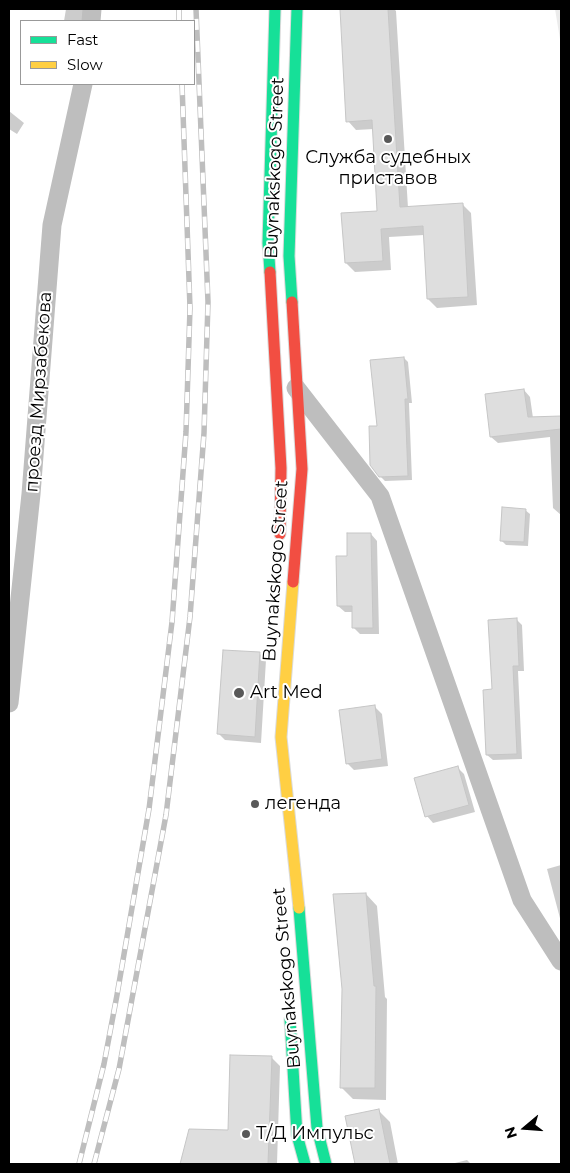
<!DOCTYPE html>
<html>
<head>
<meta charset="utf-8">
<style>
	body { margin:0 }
	#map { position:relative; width:570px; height:1173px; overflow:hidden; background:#fff; font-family:Montserrat,sans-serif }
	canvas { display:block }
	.frame { position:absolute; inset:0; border:10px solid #000; pointer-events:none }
	.legend { position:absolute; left:20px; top:20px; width:175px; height:65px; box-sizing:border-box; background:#fff; border:1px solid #999; margin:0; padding:6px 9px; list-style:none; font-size:15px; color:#000 }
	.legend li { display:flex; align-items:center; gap:10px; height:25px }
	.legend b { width:25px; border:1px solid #999 }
	.north { position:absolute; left:500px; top:1103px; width:50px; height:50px; -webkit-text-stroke:4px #fff; paint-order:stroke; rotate:252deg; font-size:14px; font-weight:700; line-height:20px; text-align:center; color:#000 }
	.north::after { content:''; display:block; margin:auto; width:18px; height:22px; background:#000; clip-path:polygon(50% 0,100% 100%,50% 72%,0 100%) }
</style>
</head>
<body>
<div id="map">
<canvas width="570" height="1173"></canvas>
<div class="frame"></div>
<ul class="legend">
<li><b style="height:6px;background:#16e098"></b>Fast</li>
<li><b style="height:6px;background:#ffcf43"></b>Slow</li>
</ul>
<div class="north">N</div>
</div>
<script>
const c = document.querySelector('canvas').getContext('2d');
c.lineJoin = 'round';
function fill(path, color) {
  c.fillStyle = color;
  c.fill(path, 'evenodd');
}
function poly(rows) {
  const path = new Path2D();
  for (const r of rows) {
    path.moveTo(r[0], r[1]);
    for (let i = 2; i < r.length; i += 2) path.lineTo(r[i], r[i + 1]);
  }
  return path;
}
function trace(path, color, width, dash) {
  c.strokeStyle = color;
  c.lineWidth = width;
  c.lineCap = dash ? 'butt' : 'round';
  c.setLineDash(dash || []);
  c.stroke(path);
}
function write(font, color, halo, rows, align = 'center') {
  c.font = font + ' Montserrat,sans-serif';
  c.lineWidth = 4;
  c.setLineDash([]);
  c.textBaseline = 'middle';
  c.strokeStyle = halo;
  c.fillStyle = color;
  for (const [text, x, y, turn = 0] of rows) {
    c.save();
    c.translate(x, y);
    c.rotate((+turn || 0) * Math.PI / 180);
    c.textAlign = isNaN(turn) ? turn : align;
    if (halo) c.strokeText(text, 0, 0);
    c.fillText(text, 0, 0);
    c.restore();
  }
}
const green = poly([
	[555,9,561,9,561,45]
]);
const shadow = poly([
	[66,9,86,9,84,21,64,21],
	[341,9,394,9,396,11,408,208,463,205,471,213,477,305,437,308,428,299,424,235,389,237,391,270,355,272,346,263,378,212,374,129,356,130,348,121],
	[9,111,24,123,17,134,9,129],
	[404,358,408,362,412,403,409,403,412,480,385,481,380,476,378,427],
	[524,390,530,397,533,418,561,417,561,515,553,508,550,437,498,443,491,437],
	[525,510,530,514,528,546,506,545,501,540],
	[371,534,377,541,379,634,360,634,353,627,353,612,345,612,338,606,348,557],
	[516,619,522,625,524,671,518,671,522,759,493,760,487,755],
	[260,654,266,660,261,743,225,740,219,734],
	[375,707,382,714,388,766,354,770,347,763],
	[457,767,464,774,475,812,433,823,427,816],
	[561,865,561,922,547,869],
	[366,894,377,906,385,997,387,999,386,1100,353,1099,341,1087],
	[271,1057,280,1066,277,1164,181,1164,190,1130,229,1132],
	[378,1110,390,1122,398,1164,356,1164,347,1116],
	[467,1160,471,1164,451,1164]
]);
const building = poly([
	[340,9,388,9,400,207,463,203,468,297,427,299,423,226,381,229,383,261,345,263,341,213,377,211,372,120,346,122,340,9],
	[404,357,408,399,405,399,408,476,379,477,370,465,369,426,377,426,370,360,404,357],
	[524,389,528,417,561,416,561,429,490,437,485,394,524,389],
	[502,507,526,509,524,542,500,541,502,507],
	[347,533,371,533,373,628,352,628,352,606,337,606,336,556,347,556,347,533],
	[517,618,519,666,513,666,517,754,486,755,483,690,492,689,488,620,517,618],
	[223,650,260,652,255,737,217,734,223,650],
	[375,705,382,759,346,764,339,710,375,705],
	[458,766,469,805,425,817,414,778,458,766],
	[366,893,374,986,376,986,375,1088,340,1088,342,989,333,894,366,893],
	[230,1055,272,1056,268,1164,180,1164,189,1129,228,1130,230,1055],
	[379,1109,390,1164,355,1164,345,1116,379,1109]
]);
const street = poly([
	[91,21,92,9],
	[296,388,380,496,522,900,561,961],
	[9,703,31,494,52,225,83,84]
]);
const fast = poly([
	[270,272,268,243,275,9],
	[292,302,289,256,297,9],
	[299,908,317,1128,326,1164],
	[290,1019,297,1135,305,1164]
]);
const slow = poly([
	[293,582,281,737,299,908]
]);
const jam = poly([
	[270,272,281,468,280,534],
	[292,302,302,469,293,582]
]);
const rail = poly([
	[179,9,179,21],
	[79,1164,104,1064,117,995,149,809,172,622,186,432,190,308,182,84],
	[94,1164,119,1069,166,815,190,617,204,433,208,302,196,9]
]);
const markers = [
	[388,139,5,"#595959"],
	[239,693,6,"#595959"],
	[255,804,5,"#595959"],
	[246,1134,5,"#595959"]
];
const poiNames = [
	["Служба судебных",388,158,"center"],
	["приставов",388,179,"center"],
	["Art Med",250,693],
	["легенда",265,804],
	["Т/Д Импульс",256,1134]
];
const streetNames = [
	["Buynakskogo Street",275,168,-88],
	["проезд Мирзабекова",39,392,-86],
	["Buynakskogo Street",276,571,-86],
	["Buynakskogo Street",287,978,-95]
];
fill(green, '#ebebeb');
fill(shadow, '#0003');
fill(building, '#dedede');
trace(building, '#c6c6c6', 1);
trace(fast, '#dbdbdb', 13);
trace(slow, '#dbdbdb', 13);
trace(jam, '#dbdbdb', 13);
trace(street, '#bebebe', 19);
trace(fast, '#16e098', 11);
trace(slow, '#ffcf43', 11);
trace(jam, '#f24e42', 11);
trace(rail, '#bebebe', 5.5);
trace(rail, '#fff', 4, [11]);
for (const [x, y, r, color] of markers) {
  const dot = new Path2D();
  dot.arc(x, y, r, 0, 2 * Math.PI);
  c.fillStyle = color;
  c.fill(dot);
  trace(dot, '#fff', 2);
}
write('18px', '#000', '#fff', poiNames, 'left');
write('18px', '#000', '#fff', streetNames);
</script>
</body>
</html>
